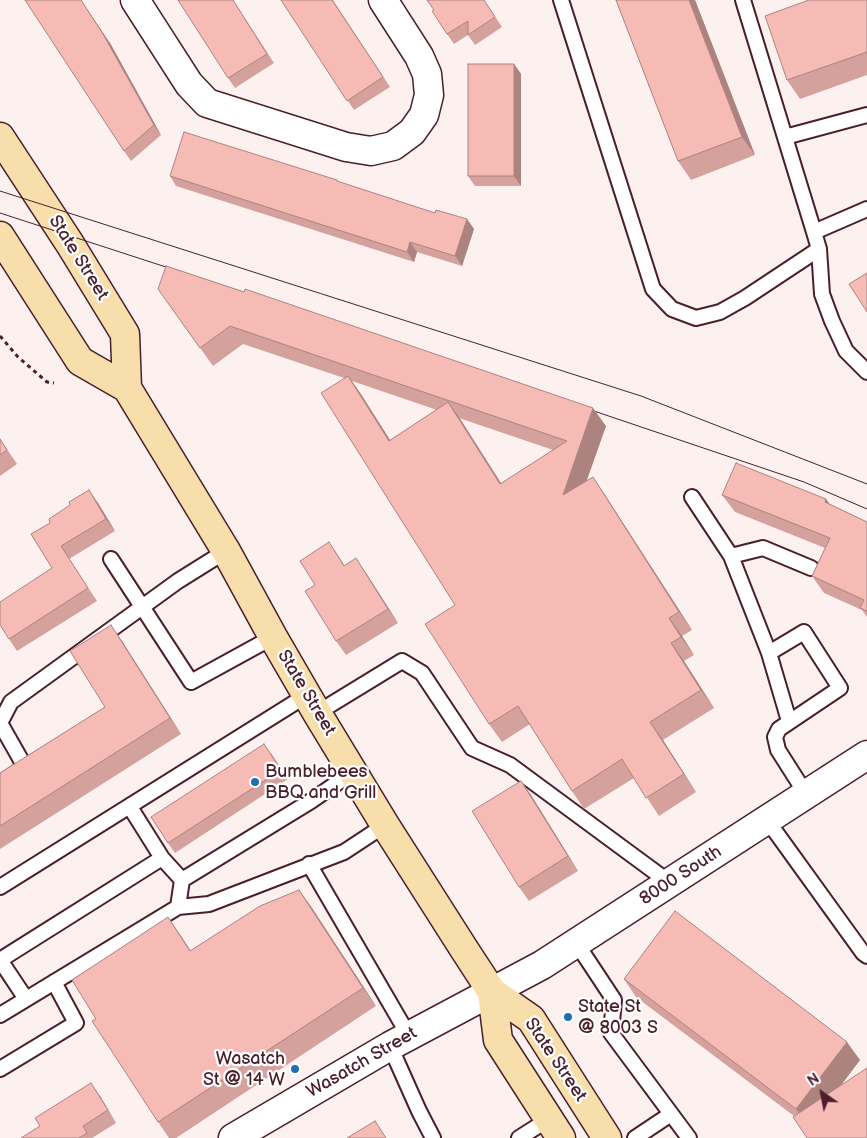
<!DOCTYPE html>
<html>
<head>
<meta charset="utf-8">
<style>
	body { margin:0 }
	#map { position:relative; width:867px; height:1138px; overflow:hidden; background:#fdf1f0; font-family:"Balsamiq Sans",sans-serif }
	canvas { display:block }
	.north { position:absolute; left:797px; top:1068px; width:50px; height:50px; -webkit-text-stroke:4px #fff; paint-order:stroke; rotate:327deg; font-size:14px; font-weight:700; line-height:20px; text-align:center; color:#4a1f2b }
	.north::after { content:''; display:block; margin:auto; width:18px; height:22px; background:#4a1f2b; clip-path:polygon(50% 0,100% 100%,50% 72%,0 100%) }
</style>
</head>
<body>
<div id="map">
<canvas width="867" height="1138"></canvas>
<div class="north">N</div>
</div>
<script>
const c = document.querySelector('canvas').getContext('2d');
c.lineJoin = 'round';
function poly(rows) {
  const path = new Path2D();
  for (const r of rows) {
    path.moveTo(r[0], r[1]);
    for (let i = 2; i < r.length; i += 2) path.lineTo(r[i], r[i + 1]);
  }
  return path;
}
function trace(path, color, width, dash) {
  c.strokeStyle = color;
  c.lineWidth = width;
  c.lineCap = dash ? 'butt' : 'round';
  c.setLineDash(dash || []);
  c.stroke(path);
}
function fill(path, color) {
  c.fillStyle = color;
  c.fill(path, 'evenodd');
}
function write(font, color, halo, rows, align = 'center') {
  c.font = font + ' "Balsamiq Sans",sans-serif';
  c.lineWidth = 4.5;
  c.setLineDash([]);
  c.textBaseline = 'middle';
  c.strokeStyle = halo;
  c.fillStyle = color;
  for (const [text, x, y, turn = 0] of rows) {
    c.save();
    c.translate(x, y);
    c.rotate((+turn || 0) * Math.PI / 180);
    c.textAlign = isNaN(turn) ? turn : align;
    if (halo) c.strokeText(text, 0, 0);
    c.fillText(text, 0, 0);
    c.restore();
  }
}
const path = poly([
	[0,336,18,357,47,382,54,383]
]);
const lane = poly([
	[561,0,653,289,672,309,696,318,720,312,745,298,819,249],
	[743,0,814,232,819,249,822,294,832,321,846,351,867,372],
	[785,137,867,115],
	[814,232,867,209],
	[692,497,731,556,769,653],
	[731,556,763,548,811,568],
	[111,559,191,682,273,637],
	[317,713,402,661,422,673,472,748,510,765,670,883],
	[789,721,769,653,804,632,840,688,779,729,775,737,778,750,806,794],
	[0,784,25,767,0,723,11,702,178,581,226,551],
	[130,807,162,858,182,880],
	[767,820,863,953,867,956],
	[309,864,409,1036],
	[182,880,311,801,353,772],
	[0,887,307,695],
	[178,907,182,880],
	[577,944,614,1000,611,1033,689,1138],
	[0,960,162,858],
	[0,960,26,999],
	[0,1015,178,907,209,904,344,852,385,825],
	[390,1046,419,1111,433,1138],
	[0,1069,76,1023,54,982],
	[519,1138,549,1119],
	[635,1138,671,1114]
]);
const street = poly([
	[135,0,189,84,207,103,346,147,371,151,393,146,412,132,424,115,429,95,427,74,419,56,383,0]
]);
const secondary = poly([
	[233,1138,390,1046,542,965,867,755]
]);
const primary = poly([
	[0,137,70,244,125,334,127,388],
	[0,236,80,361,127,388,226,551,273,637,317,713,385,825,464,949,492,992,531,1019,607,1138],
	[492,992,498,1040,561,1138]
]);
const tram = poly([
	[0,191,641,396,867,484],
	[0,213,258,297],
	[582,407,804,482,867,509]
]);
const wall = poly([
	[233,0,274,63,235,88,228,78],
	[281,0,333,0,390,87,354,110],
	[484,0,502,27,475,45,468,35,454,44,447,34],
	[616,0,695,0,755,155,691,180,678,161],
	[867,0,867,75,800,99,787,80],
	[110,43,161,135,131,161,124,151],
	[514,64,521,74,521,186,475,186,468,176],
	[170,176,339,182,435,213,467,219,474,229,462,266,417,252,414,262,176,186],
	[158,289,606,426,587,480,605,495,692,630,682,636,694,655,684,661,714,708,663,740,696,792,659,816,634,778,584,809,572,791,530,724,502,742,489,724,455,605,344,378,243,344,213,366],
	[352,381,437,410,390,440],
	[459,418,553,450,501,484],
	[0,439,17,464,0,476],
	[722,495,826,499,830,505,867,522,867,617,862,610,824,593,812,576,825,548,735,512],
	[98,503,115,531,69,559,97,601,17,651,9,639,52,568,31,534],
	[329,542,344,566,366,573,398,623,346,655,336,641,315,585],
	[122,641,181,734,0,849,0,773,105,707],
	[271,753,288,779,175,853,168,843],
	[521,781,531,795,578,871,529,901,519,887],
	[299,890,312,908,376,1006,176,1138,169,1138,158,1122,96,1019,181,936,190,951],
	[624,979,860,1060,841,1085,794,1116,636,997],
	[100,1096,116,1123,92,1138,21,1138]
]);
const shadedWall = poly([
	[81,0,110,43,161,135,154,125],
	[689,0,695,0,755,155,742,137],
	[514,64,521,74,521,186,514,176],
	[467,219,474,229,462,266,455,256],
	[410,242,417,252,414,262,407,252],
	[348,376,361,394,402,459,389,441],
	[448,402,461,420,513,502,500,484],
	[593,408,606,426,575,513,563,495],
	[593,477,605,495,692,630,679,612],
	[89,490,98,503,115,531,106,519],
	[826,499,838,516,825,502],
	[329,542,339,557,354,581,344,566],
	[356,558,366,573,398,623,388,609],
	[669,618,682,636,694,655,681,637],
	[111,625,122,641,181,734,170,718],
	[671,643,684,661,714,708,701,690],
	[650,722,663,740,696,792,684,774],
	[521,781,531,795,578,871,568,856],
	[299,890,312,908,376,1006,363,988],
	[168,917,181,936,203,969,190,951],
	[847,1042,860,1060,809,1128,796,1109],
	[91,1083,100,1096,116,1123,108,1110]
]);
const building = poly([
	[25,0,81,0,103,34,154,125,124,151,25,0],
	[178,0,233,0,267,54,228,78,178,0],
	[281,0,332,0,383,77,347,101,281,0],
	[427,0,484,0,495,17,468,35,468,21,447,34,432,11,434,10,427,0],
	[616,0,689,0,742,137,678,161,616,0],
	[809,0,867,0,867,52,787,80,765,16,809,0],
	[468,64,514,64,514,176,468,176,468,64],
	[184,132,337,180,337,181,435,213,436,210,467,219,455,256,410,242,407,252,170,176,184,132],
	[166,266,244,292,245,289,593,408,563,495,593,477,679,612,669,618,681,637,671,643,701,690,650,722,684,774,646,798,622,759,572,791,518,706,489,724,425,624,455,605,321,393,348,376,389,441,448,402,500,484,567,441,230,326,200,348,158,289,166,266],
	[867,273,867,312,849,284,867,273],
	[0,439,7,450,0,455,0,439],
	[736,463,826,499,825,502,867,522,867,611,860,608,864,600,812,576,830,538,722,495,736,463],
	[89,490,106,519,61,546,88,588,9,639,0,625,0,602,52,568,31,534,50,523,49,519,70,505,69,502,89,490],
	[329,542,344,566,356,558,388,609,336,641,305,591,315,585,300,561,329,542],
	[111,625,170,718,0,826,0,773,105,707,70,651,111,625],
	[264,744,281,770,168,843,151,817,264,744],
	[521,781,568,856,519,887,472,811,521,781],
	[299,890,363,988,158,1122,92,1021,96,1019,72,980,168,917,190,951,260,906,299,890],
	[675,911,847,1042,796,1109,624,979,675,911],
	[867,1068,867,1138,807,1138,793,1117,867,1068],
	[91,1083,108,1110,83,1126,87,1133,79,1138,21,1138,40,1126,35,1118,91,1083],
	[375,1121,386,1138,347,1138,375,1121]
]);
const markers = [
	[255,782,5,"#1f6fb2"],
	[568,1017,5,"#1f6fb2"],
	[295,1069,5,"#1f6fb2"]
];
const streetNames = [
	["State Street",78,258,58],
	["State Street",306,693,59],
	["8000 South",681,876,-33],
	["State Street",555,1060,56],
	["Wasatch Street",362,1063,-30]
];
const poiNames = [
	["Bumblebees",265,772],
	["BBQ and Grill",265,793],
	["State St",578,1007],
	["@ 8003 S",578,1028],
	["Wasatch",285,1059,"right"],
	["St @ 14 W",285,1080,"right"]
];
trace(lane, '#4a1f2b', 18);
trace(street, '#4a1f2b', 31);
trace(secondary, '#4a1f2b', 31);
trace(primary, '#4a1f2b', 31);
trace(path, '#4a1f2b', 3, [4, 4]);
trace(lane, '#fff', 14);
trace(street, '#fff', 28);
trace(secondary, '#fff', 28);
trace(primary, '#f8deab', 28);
trace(tram, '#4a1f2b', 1);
fill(wall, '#d4a19d');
fill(shadedWall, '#ad837f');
fill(building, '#f7bbb6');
trace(building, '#ad837f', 1);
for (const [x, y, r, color] of markers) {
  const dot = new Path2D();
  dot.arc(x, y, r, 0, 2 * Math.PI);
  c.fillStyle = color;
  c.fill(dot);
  trace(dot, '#fff', 2);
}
write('18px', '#4a1f2b', '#fff', streetNames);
write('18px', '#4a1f2b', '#fff', poiNames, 'left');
</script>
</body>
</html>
